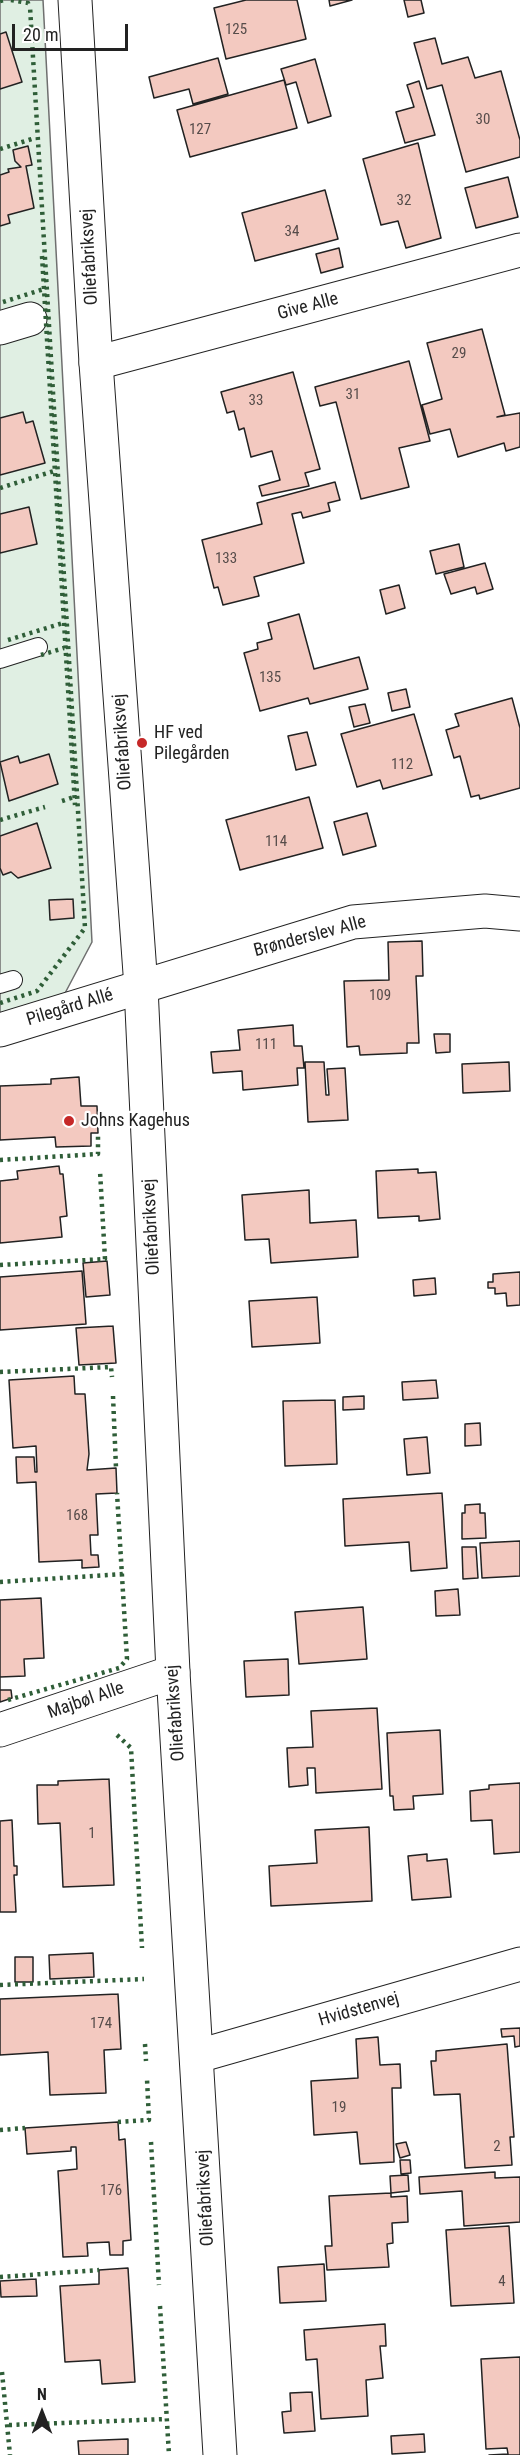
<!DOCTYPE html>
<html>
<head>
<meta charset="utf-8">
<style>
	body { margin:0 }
	#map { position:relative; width:520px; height:2455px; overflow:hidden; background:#fff; font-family:"Roboto Condensed",sans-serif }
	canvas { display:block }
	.north { position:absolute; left:12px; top:2383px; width:60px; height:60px; -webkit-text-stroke:4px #fff; paint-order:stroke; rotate:0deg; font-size:16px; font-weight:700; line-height:24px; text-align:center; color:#222 }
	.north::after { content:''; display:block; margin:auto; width:21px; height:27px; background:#222; clip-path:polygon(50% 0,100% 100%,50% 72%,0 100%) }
	.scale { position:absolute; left:12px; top:24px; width:116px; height:27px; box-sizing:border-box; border:3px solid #222; border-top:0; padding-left:8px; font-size:18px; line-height:21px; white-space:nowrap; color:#222; -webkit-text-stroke:4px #fff; paint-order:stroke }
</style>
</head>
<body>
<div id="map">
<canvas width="520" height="2455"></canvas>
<div class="north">N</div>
<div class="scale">20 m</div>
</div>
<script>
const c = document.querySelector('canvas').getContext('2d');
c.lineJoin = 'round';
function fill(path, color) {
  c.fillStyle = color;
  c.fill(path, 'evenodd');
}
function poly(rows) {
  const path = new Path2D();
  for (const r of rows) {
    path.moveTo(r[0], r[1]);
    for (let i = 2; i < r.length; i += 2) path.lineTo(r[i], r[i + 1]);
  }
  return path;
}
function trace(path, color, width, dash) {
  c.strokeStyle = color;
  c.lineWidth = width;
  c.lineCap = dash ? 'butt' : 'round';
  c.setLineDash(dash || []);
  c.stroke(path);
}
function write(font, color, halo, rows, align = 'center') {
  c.font = font + ' "Roboto Condensed",sans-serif';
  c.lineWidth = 4.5;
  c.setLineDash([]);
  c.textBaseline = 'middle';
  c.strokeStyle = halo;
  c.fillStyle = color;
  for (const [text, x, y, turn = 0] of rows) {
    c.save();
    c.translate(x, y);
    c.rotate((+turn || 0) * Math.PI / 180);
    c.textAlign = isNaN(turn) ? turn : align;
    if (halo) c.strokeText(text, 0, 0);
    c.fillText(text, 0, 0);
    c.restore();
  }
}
const green = poly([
	[0,0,43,0,92,942,63,997,0,1016,0,0]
]);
const building = poly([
	[246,0,297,0,306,39,226,59,214,8,246,0],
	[329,0,352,0,330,6,329,0],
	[404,0,421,0,424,13,408,17,404,0],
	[6,32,22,82,0,89,0,34,6,32],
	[435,38,442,64,468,57,475,78,501,71,520,140,520,157,466,172,442,85,427,89,414,43,435,38],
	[218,58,228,94,193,104,189,89,154,98,149,77,218,58],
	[315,59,331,116,308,123,296,82,286,85,281,69,315,59],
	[284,80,297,128,190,157,177,110,284,80],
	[419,81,435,135,405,143,396,112,414,107,407,85,419,81],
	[418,143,441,238,406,248,398,221,381,225,363,159,418,143],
	[28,146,32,165,26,166,34,208,8,215,10,223,0,226,0,175,9,172,8,169,21,167,15,161,13,150,28,146],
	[508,177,518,217,476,228,465,188,508,177],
	[325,190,338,239,255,261,242,213,325,190],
	[339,248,343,267,321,273,316,254,339,248],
	[482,329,505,415,497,417,520,413,520,447,506,451,504,443,458,457,450,429,430,434,422,405,442,399,427,343,482,329],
	[409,361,430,441,399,448,409,487,361,499,336,402,320,406,315,387,409,361],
	[293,372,320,469,305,473,309,486,262,496,259,486,280,480,272,451,251,457,244,428,239,430,234,411,227,413,221,392,293,372],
	[23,412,26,423,33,421,45,463,0,475,0,418,23,412],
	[335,482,340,500,328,503,330,511,303,518,301,512,292,514,304,563,254,577,259,596,223,605,218,587,214,588,202,540,262,524,257,503,335,482],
	[29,507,37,544,0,553,0,514,29,507],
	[459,544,464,567,436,574,430,551,459,544],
	[485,563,493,589,477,594,475,587,451,594,444,574,485,563],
	[399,585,405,608,386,614,380,590,399,585],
	[299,614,314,669,359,657,368,689,310,704,308,698,260,711,244,653,258,649,257,643,272,639,268,623,299,614],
	[406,689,410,707,392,711,388,693,406,689],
	[512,698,520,728,520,788,480,799,479,795,471,797,460,756,454,758,446,730,459,726,455,714,512,698],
	[365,704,370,723,354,727,349,707,365,704],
	[414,714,432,775,383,789,380,780,357,787,341,734,414,714],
	[307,732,316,765,296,770,288,736,307,732],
	[49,754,58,784,9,801,0,762,18,756,20,763,49,754],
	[309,797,323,848,240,870,226,820,309,797],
	[367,813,376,846,343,855,334,822,367,813],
	[37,823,51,868,18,878,11,872,3,875,0,868,0,836,37,823],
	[73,899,74,918,50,920,49,900,73,899],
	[422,941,423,976,416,976,419,1043,407,1043,407,1053,360,1055,359,1046,347,1047,344,981,389,980,388,942,422,941],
	[293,1025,294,1046,302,1046,304,1068,297,1068,298,1085,243,1090,242,1071,213,1073,211,1052,240,1050,238,1030,293,1025],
	[434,1034,450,1034,450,1052,436,1053,434,1034],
	[305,1062,324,1062,326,1095,329,1095,327,1069,345,1068,348,1120,308,1122,305,1062],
	[509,1062,510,1091,463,1093,462,1064,509,1062],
	[79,1077,81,1106,97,1106,98,1133,91,1133,91,1146,56,1147,55,1137,0,1140,0,1086,51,1084,51,1079,79,1077],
	[59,1166,60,1174,63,1174,67,1216,60,1217,62,1237,0,1243,0,1181,18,1179,17,1171,59,1166],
	[418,1169,418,1173,436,1172,440,1219,419,1221,419,1216,378,1218,376,1171,418,1169],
	[309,1190,310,1223,356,1220,358,1257,271,1263,269,1239,245,1240,242,1195,309,1190],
	[107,1261,110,1295,86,1297,83,1263,107,1261],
	[82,1271,86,1324,0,1330,0,1277,82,1271],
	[520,1272,520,1305,507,1306,506,1293,495,1294,495,1288,488,1288,488,1282,493,1282,493,1274,520,1272],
	[435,1278,436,1294,414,1296,413,1280,435,1278],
	[317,1297,320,1343,252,1347,249,1301,317,1297],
	[113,1326,116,1363,79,1365,76,1328,113,1326],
	[74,1376,75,1394,85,1394,89,1454,87,1470,116,1468,117,1493,96,1494,98,1535,90,1535,91,1555,98,1555,99,1567,82,1568,82,1560,39,1562,36,1482,17,1483,16,1457,34,1457,35,1472,37,1472,36,1446,13,1448,9,1380,74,1376],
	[436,1380,438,1398,403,1400,402,1382,436,1380],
	[364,1396,364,1409,343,1410,343,1397,364,1396],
	[335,1400,337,1464,285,1466,283,1401,335,1400],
	[480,1423,481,1445,465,1446,465,1424,480,1423],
	[427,1437,430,1473,407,1475,404,1439,427,1437],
	[442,1493,447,1568,411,1571,409,1542,345,1546,343,1499,442,1493],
	[480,1504,480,1513,485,1513,486,1538,462,1539,462,1513,465,1513,465,1505,480,1504],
	[520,1541,520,1576,482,1578,480,1543,520,1541],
	[462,1547,476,1547,478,1578,463,1579,462,1547],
	[458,1589,460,1615,436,1616,435,1591,458,1589],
	[41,1598,44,1658,24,1659,25,1676,0,1677,0,1600,41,1598],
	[363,1607,367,1659,299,1664,295,1612,363,1607],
	[288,1659,289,1695,246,1697,244,1661,288,1659],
	[0,1678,0,1690,11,1690,12,1698,0,1702,0,1678],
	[377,1708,382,1789,316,1793,315,1768,307,1768,308,1785,289,1787,287,1748,313,1747,311,1711,377,1708],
	[440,1730,443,1794,413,1796,414,1809,394,1810,393,1796,390,1796,387,1733,440,1730],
	[109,1779,114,1885,63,1887,60,1823,38,1824,37,1785,58,1785,58,1781,109,1779],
	[520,1783,520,1852,494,1854,492,1820,471,1821,470,1791,489,1789,489,1785,520,1783],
	[12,1820,14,1866,17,1866,17,1875,14,1875,16,1912,0,1912,0,1821,12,1820],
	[369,1827,372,1901,271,1906,269,1866,317,1863,315,1830,369,1827],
	[427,1854,427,1861,447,1859,451,1897,412,1900,408,1856,427,1854],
	[93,1953,94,1977,50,1979,49,1955,93,1953],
	[15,1957,33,1957,33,1982,15,1982,15,1957],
	[118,1994,121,2049,104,2050,106,2093,50,2095,48,2052,0,2055,0,1999,118,1994],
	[520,2028,520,2046,515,2047,514,2036,502,2037,501,2029,520,2028],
	[378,2037,380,2065,400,2064,401,2088,392,2088,394,2162,360,2164,357,2132,314,2135,311,2081,358,2078,356,2039,378,2037],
	[507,2044,514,2137,510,2137,512,2165,465,2168,460,2094,434,2095,431,2061,436,2061,436,2051,507,2044],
	[118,2122,119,2140,125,2139,131,2240,123,2241,123,2255,110,2255,109,2242,87,2243,88,2256,63,2257,58,2171,77,2169,76,2147,71,2147,71,2151,27,2154,25,2128,118,2122],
	[406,2142,410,2155,400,2158,396,2144,406,2142],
	[400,2160,410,2160,411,2173,401,2174,400,2160],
	[495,2172,495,2178,520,2177,520,2222,464,2226,462,2191,420,2194,419,2177,495,2172],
	[408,2175,409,2191,391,2193,390,2176,408,2175],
	[391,2193,391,2197,407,2196,408,2222,392,2223,393,2243,387,2244,389,2267,327,2270,325,2246,332,2246,329,2196,391,2193],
	[509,2226,514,2303,451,2306,446,2230,509,2226],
	[324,2264,326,2301,280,2303,278,2267,324,2264],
	[128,2268,135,2382,102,2384,100,2360,65,2362,60,2286,99,2284,99,2270,128,2268],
	[36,2279,37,2296,1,2297,0,2281,36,2279],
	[385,2324,386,2346,380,2346,383,2378,366,2380,368,2416,321,2419,317,2359,306,2360,304,2330,385,2324],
	[520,2357,520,2455,489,2455,508,2454,507,2448,486,2449,481,2359,520,2357],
	[312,2392,315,2431,284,2433,282,2412,291,2411,290,2393,312,2392],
	[424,2434,425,2452,392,2454,391,2436,424,2434],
	[128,2439,128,2455,79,2455,78,2441,128,2439]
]);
const service = poly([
	[0,659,38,647],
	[0,984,13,980]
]);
const minor = poly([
	[0,328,30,319],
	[96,363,520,250],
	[0,1030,353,922,485,911,520,914],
	[0,1730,173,1672],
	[198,2056,520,1964]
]);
const tertiary = poly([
	[75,0,96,363,141,987,173,1672,220,2455]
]);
const hedge = poly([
	[11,0,28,3,29,8],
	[0,1,4,0],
	[0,149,35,138],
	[42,256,75,805],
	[3,302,44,289],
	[0,488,54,471],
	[8,640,63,623],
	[41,655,64,648],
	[62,801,74,797],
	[0,820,45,807],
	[0,1003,37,991,85,928,30,7],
	[0,1160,98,1154,98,1133],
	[0,1265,105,1259,100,1171],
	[0,1372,111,1367,112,1377],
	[113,1396,116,1468],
	[0,1582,123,1574],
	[8,1700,119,1668,127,1659,117,1493],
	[117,1735,131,1748,142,1948],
	[0,1985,144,1979],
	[145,2044,146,2061],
	[118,2122,149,2120,147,2079],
	[0,2130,25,2128],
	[151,2142,159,2285],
	[0,2277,99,2270],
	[160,2306,169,2455],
	[2,2372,10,2455],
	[9,2425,166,2419]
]);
const markers = [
	[142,743,6,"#c62828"],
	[69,1121,6,"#c62828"]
];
const numberNames = [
	["125",236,30],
	["30",483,120],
	["127",200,130],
	["32",404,201],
	["34",292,232],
	["29",459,354],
	["31",353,395],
	["33",256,401],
	["133",226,559],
	["135",270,678],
	["112",402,765],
	["114",276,842],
	["109",380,996],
	["111",266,1045],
	["168",77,1516],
	["1",92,1834],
	["174",101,2024],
	["19",339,2108],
	["2",497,2147],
	["176",111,2191],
	["4",502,2282]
];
const streetNames = [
	["Oliefabriksvej",90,257,-93],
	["Give Alle",308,307,-15],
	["Oliefabriksvej",123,742,-94],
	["Brønderslev Alle",310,937,-15],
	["Pilegård Allé",70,1008,-17],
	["Oliefabriksvej",152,1227,-93],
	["Majbøl Alle",86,1701,-19],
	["Oliefabriksvej",176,1713,-94],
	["Hvidstenvej",359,2010,-16],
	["Oliefabriksvej",206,2198,-93]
];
const poiNames = [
	["HF ved",154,733],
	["Pilegården",154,754],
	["Johns Kagehus",81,1121]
];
fill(green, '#e0efe3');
trace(green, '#6f6f6f', 1.5);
fill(building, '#f3c9c0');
trace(building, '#222', 1.5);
trace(service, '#222', 20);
trace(minor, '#222', 35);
trace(tertiary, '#222', 35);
trace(service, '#fff', 18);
trace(minor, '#fff', 33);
trace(tertiary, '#fff', 33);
trace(hedge, '#2f5e38', 4.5, [3, 4.5]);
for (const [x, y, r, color] of markers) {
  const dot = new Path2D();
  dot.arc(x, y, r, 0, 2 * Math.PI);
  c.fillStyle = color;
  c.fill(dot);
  trace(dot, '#fff', 2);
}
write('15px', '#564c4a', null, numberNames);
write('18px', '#222', '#fff', streetNames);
write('18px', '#222', '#fff', poiNames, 'left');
</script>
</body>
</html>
